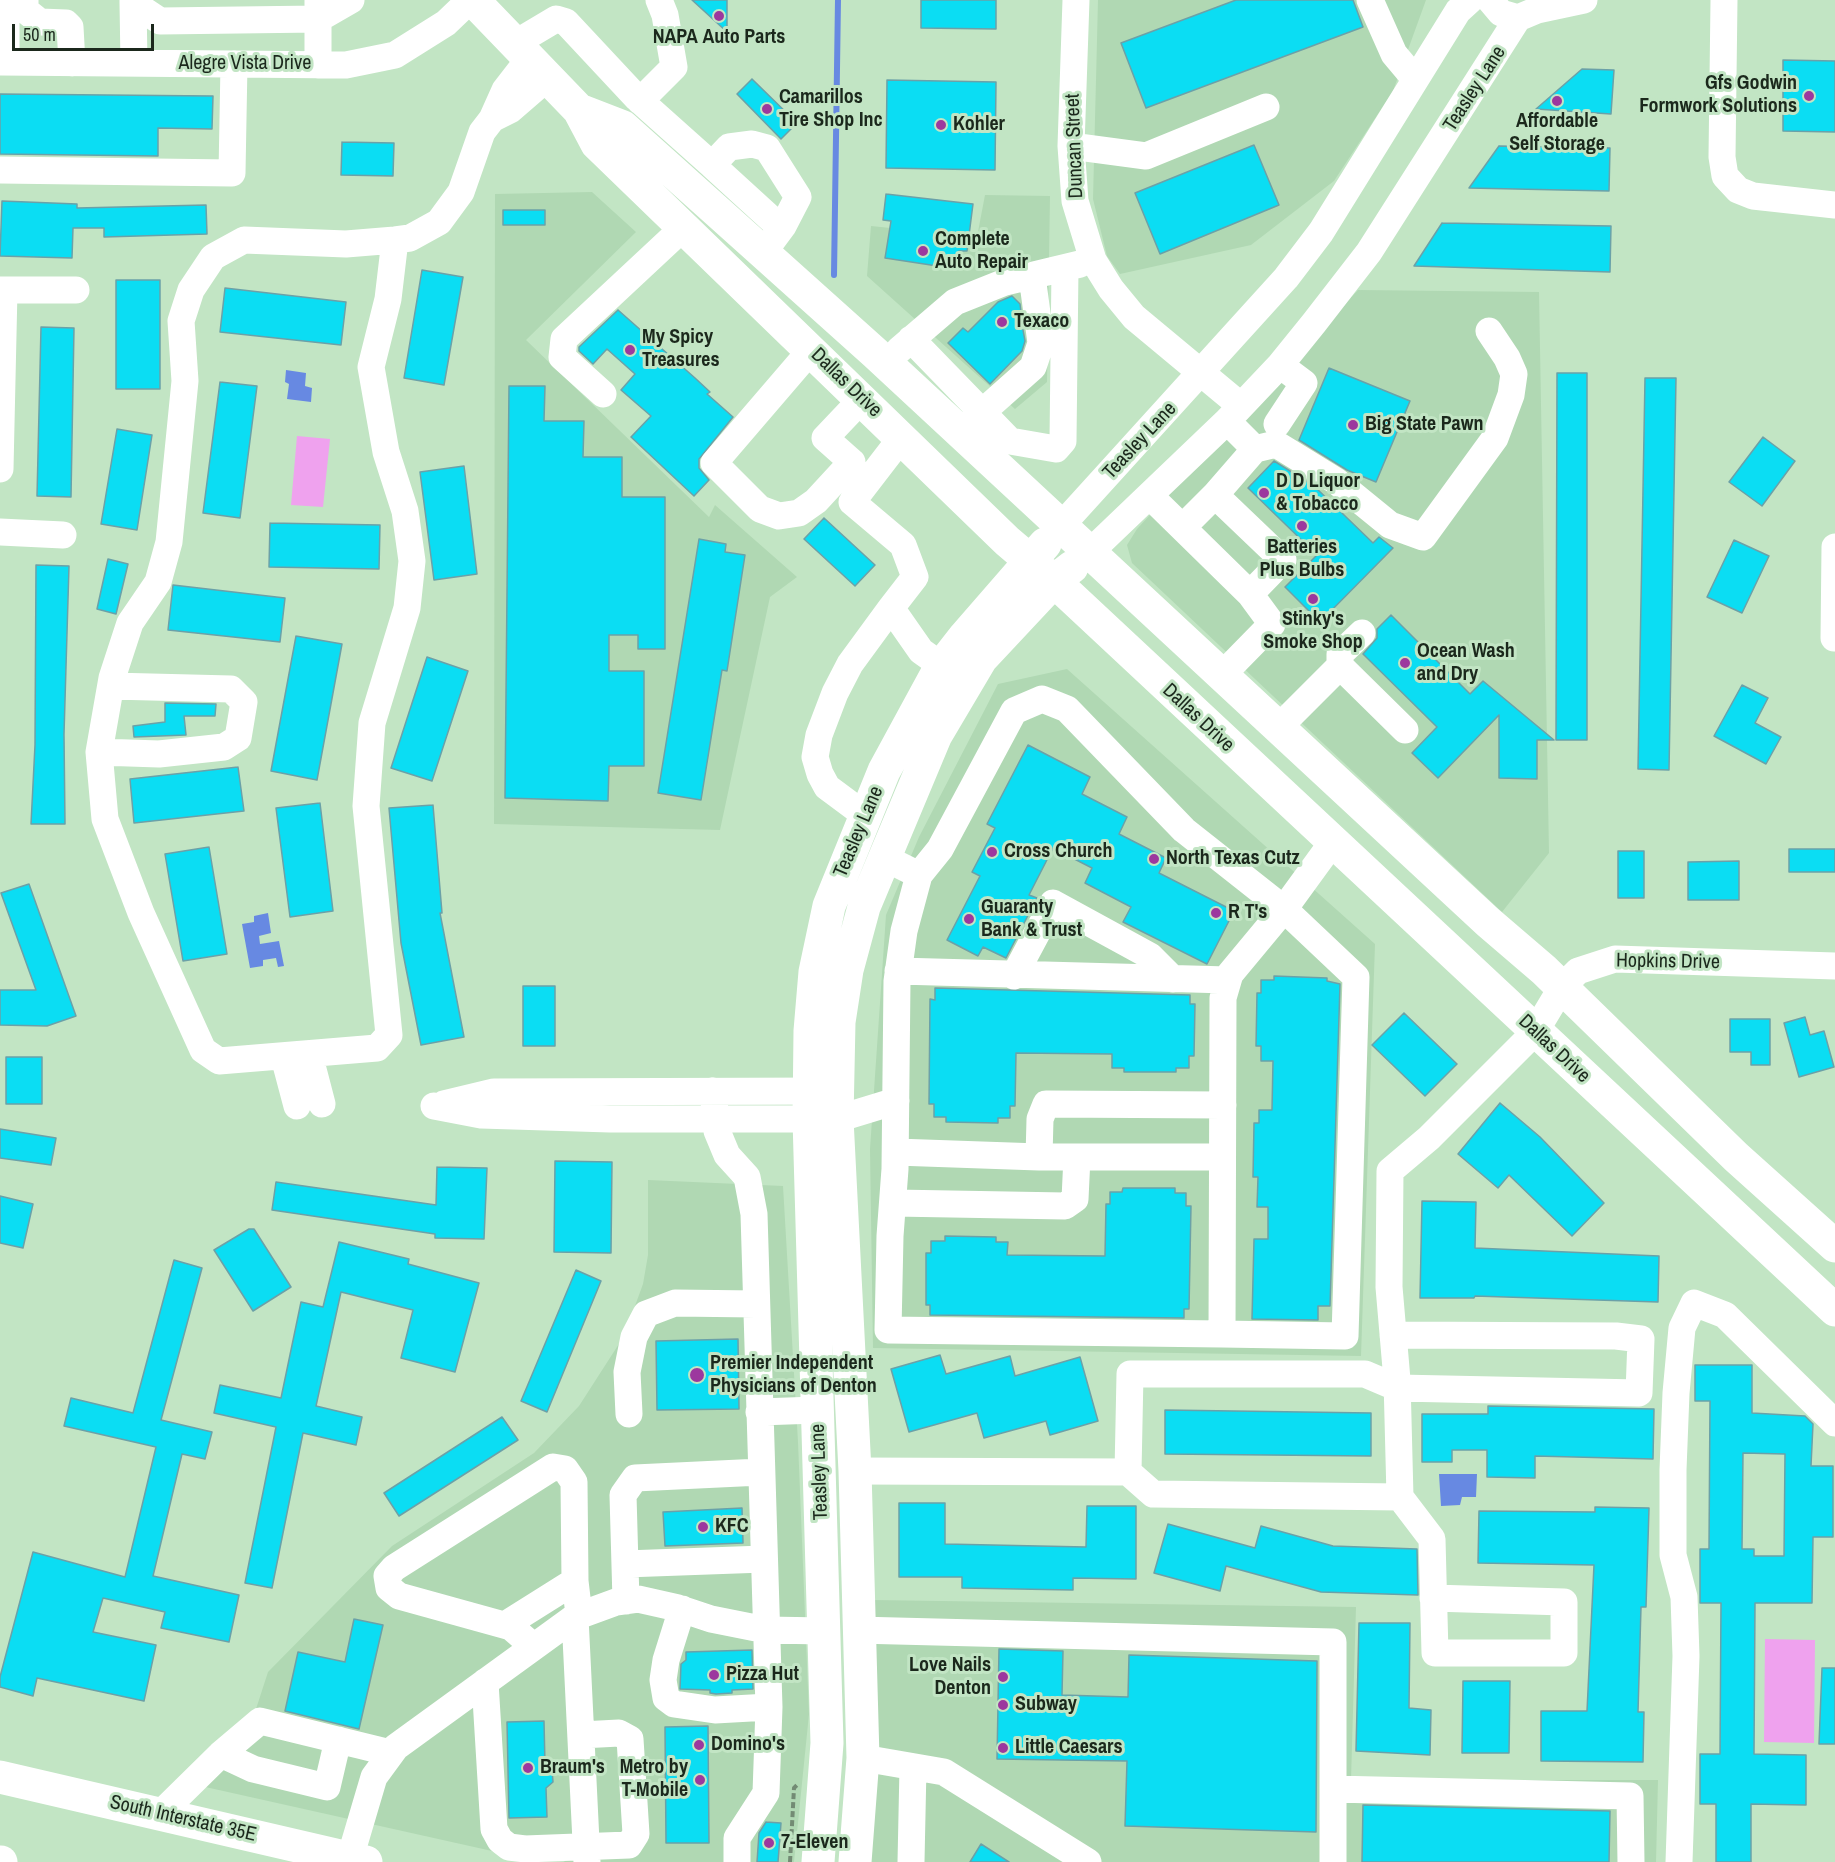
<!DOCTYPE html>
<html>
<head>
<meta charset="utf-8">
<style>
	body { margin:0 }
	#map { position:relative; width:1835px; height:1862px; overflow:hidden; background:#c2e5c4; font-family:"Archivo Narrow",sans-serif }
	canvas { display:block }
	.scale { position:absolute; left:12px; top:24px; width:142px; height:27px; box-sizing:border-box; border:3px solid #1b281c; border-top:0; padding-left:8px; font-size:18px; line-height:21px; white-space:nowrap; color:#1b281c; -webkit-text-stroke:4px #c2e5c4; paint-order:stroke }
</style>
</head>
<body>
<div id="map">
<canvas width="1835" height="1862"></canvas>
<div class="scale">50 m</div>
</div>
<script>
const c = document.querySelector('canvas').getContext('2d');
c.lineJoin = 'round';
function fill(path, color) {
  c.fillStyle = color;
  c.fill(path, 'evenodd');
}
function poly(rows) {
  const path = new Path2D();
  for (const r of rows) {
    path.moveTo(r[0], r[1]);
    for (let i = 2; i < r.length; i += 2) path.lineTo(r[i], r[i + 1]);
  }
  return path;
}
function trace(path, color, width, dash) {
  c.strokeStyle = color;
  c.lineWidth = width;
  c.lineCap = dash ? 'butt' : 'round';
  c.setLineDash(dash || []);
  c.stroke(path);
}
function write(font, color, halo, rows, align = 'center') {
  c.font = font + ' "Archivo Narrow",sans-serif';
  c.lineWidth = 6;
  c.setLineDash([]);
  c.textBaseline = 'middle';
  c.strokeStyle = halo;
  c.fillStyle = color;
  for (const [text, x, y, turn = 0] of rows) {
    c.save();
    c.translate(x, y);
    c.rotate((+turn || 0) * Math.PI / 180);
    c.textAlign = isNaN(turn) ? turn : align;
    if (halo) c.strokeText(text, 0, 0);
    c.fillText(text, 0, 0);
    c.restore();
  }
}
const built = poly([
	[1098,0,1426,0,1393,91,1334,181,1251,245,1120,274,1107,256,1093,199],
	[592,192,636,232,526,340,709,517,715,505,797,577,770,597,720,830,494,824,495,194],
	[985,195,1050,196,1047,382,1015,409,867,276,871,226,977,237],
	[1358,290,1539,292,1549,853,1502,912,1132,563,1127,545,1137,529],
	[1067,669,1375,944,1361,1356,873,1348,870,1149,886,915,919,837,998,684],
	[648,1180,783,1186,798,1442,809,1714,794,1862,565,1862,559,1858,512,1859,492,1851,183,1782,256,1709,268,1672,392,1546,534,1453,579,1406,624,1336,643,1284,648,1255],
	[872,1600,1356,1607,1351,1780,1658,1780,1656,1862,869,1862]
]);
const green = poly([
	[297,436,330,439,323,507,291,505],
	[1765,1639,1815,1640,1814,1743,1764,1742]
]);
const water = poly([
	[286,370,306,373,305,386,312,388,311,402,287,399,289,384,285,382],
	[268,913,271,933,259,936,260,944,279,941,284,966,278,967,276,958,263,960,263,966,250,968,242,924,254,922,254,916],
	[1439,1474,1477,1474,1476,1497,1462,1497,1460,1505,1441,1506]
]);
const stream = poly([
	[834,275,838,0]
]);
const building = poly([
	[692,0,727,0,727,32,692,0],
	[921,0,996,0,996,29,921,28,921,0],
	[1236,0,1353,0,1363,27,1146,108,1121,43,1236,0],
	[1783,60,1835,61,1835,132,1783,131,1783,60],
	[1582,69,1614,70,1611,114,1536,109,1582,69],
	[752,79,797,123,781,139,737,94,752,79],
	[887,80,996,82,995,170,886,168,887,80],
	[0,94,213,96,212,129,158,128,158,156,0,154,0,94],
	[342,142,394,143,393,176,341,175,342,142],
	[1254,145,1279,205,1160,254,1135,193,1254,145],
	[1499,146,1610,148,1609,191,1469,188,1499,146],
	[886,194,973,204,967,251,959,251,957,269,885,258,891,221,883,220,886,194],
	[2,201,77,204,77,208,206,205,207,234,104,237,104,228,73,228,72,258,0,256,2,201],
	[503,210,545,210,545,225,503,225,503,210],
	[1442,223,1611,226,1610,272,1414,266,1442,223],
	[422,270,463,277,444,385,404,378,422,270],
	[116,280,160,280,160,389,116,389,116,280],
	[225,288,346,302,341,345,220,332,225,288],
	[1012,296,1020,304,1022,321,1018,325,1023,330,1025,341,1022,351,990,384,948,343,963,328,968,332,998,302,1012,296],
	[618,310,695,378,710,392,707,394,733,417,699,459,699,468,709,480,694,496,631,437,651,416,621,390,635,374,607,349,593,364,579,351,579,347,618,310],
	[41,327,74,328,71,497,37,496,41,327],
	[1329,368,1410,401,1376,482,1347,470,1299,440,1329,368],
	[1557,373,1587,373,1587,740,1556,740,1557,373],
	[1645,378,1676,378,1669,770,1638,769,1645,378],
	[220,382,257,386,240,518,203,513,220,382],
	[509,386,545,386,544,421,584,421,583,457,622,457,622,497,665,497,665,649,638,649,638,635,609,635,609,671,644,671,644,766,609,766,608,801,505,798,509,386],
	[117,429,152,435,137,530,101,524,117,429],
	[1763,437,1795,461,1762,506,1729,482,1763,437],
	[1274,461,1314,486,1373,543,1379,537,1393,548,1320,622,1285,587,1317,555,1248,488,1274,461],
	[464,466,477,574,434,580,420,472,464,466],
	[824,518,875,565,855,586,804,539,824,518],
	[270,523,380,525,379,569,269,567,270,523],
	[699,539,726,544,725,552,745,555,727,671,722,670,701,800,658,793,699,539],
	[1734,540,1769,556,1742,613,1707,597,1734,540],
	[108,559,128,564,116,614,97,609,108,559],
	[36,565,69,566,64,734,65,824,31,824,35,745,36,565],
	[173,585,285,598,280,642,168,630,173,585],
	[1391,615,1470,694,1483,681,1554,740,1537,740,1537,779,1499,778,1499,715,1438,778,1412,753,1437,727,1363,654,1377,638,1377,629,1391,615],
	[296,636,342,644,317,780,271,771,296,636],
	[427,657,468,671,432,781,391,768,427,657],
	[1742,685,1768,698,1755,723,1781,737,1766,764,1714,736,1742,685],
	[165,703,216,704,215,716,184,716,186,735,134,737,133,726,165,722,165,703],
	[1028,745,1090,777,1082,794,1127,817,1119,834,1166,858,1159,873,1234,911,1207,964,1123,922,1131,907,1085,883,1092,868,1053,848,1029,895,1037,898,1006,958,983,947,978,956,947,940,980,876,972,872,995,828,987,824,1028,745],
	[238,767,244,811,134,823,130,779,238,767],
	[320,803,333,911,290,917,276,808,320,803],
	[433,805,442,913,440,913,464,1037,421,1045,401,943,389,808,433,805],
	[209,847,227,954,183,961,165,854,209,847],
	[1789,849,1835,849,1835,872,1789,872,1789,849],
	[1618,851,1644,851,1644,898,1618,898,1618,851],
	[1739,861,1739,900,1688,900,1688,862,1739,861],
	[29,884,76,1016,47,1026,0,1025,0,990,36,990,1,893,29,884],
	[1274,976,1327,978,1327,981,1340,984,1330,1306,1318,1306,1318,1320,1252,1319,1254,1239,1268,1239,1268,1207,1257,1207,1258,1177,1253,1177,1254,1123,1259,1123,1259,1110,1272,1110,1273,1061,1261,1061,1261,1046,1256,1046,1257,993,1261,993,1261,980,1274,980,1274,976],
	[523,986,555,986,555,1046,523,1046,523,986],
	[935,988,1190,995,1190,1004,1195,1004,1194,1056,1189,1056,1189,1068,1176,1068,1176,1072,1124,1072,1124,1068,1112,1068,1112,1054,1016,1053,1015,1106,1010,1106,1010,1118,998,1118,998,1123,946,1122,946,1117,934,1117,934,1104,929,1104,930,999,935,1000,935,988],
	[1404,1013,1457,1064,1425,1096,1372,1045,1404,1013],
	[1805,1017,1810,1035,1824,1031,1834,1067,1799,1077,1784,1023,1805,1017],
	[1730,1019,1770,1019,1770,1065,1751,1065,1751,1052,1730,1052,1730,1019],
	[6,1057,42,1057,42,1104,6,1104,6,1057],
	[1500,1103,1540,1137,1604,1203,1572,1236,1509,1175,1498,1188,1458,1154,1500,1103],
	[0,1129,56,1138,51,1165,0,1158,0,1129],
	[555,1161,612,1162,611,1253,554,1252,555,1161],
	[437,1167,487,1168,484,1239,435,1238,435,1234,272,1210,276,1182,436,1205,437,1167],
	[1123,1188,1175,1188,1175,1193,1186,1193,1186,1206,1191,1206,1189,1309,1184,1309,1184,1318,930,1315,930,1305,926,1305,926,1253,931,1253,931,1241,945,1241,945,1236,996,1237,996,1242,1008,1242,1007,1255,1105,1256,1106,1204,1110,1204,1110,1192,1122,1192,1123,1188],
	[0,1196,33,1204,23,1248,0,1243,0,1196],
	[1422,1201,1476,1202,1475,1248,1659,1256,1658,1302,1475,1296,1474,1298,1420,1298,1422,1201],
	[249,1229,254,1229,291,1287,253,1311,214,1250,249,1229],
	[339,1242,409,1259,408,1264,479,1283,455,1372,401,1358,413,1310,341,1292,316,1406,362,1417,356,1445,303,1433,272,1588,245,1583,276,1427,214,1413,220,1385,281,1398,301,1302,323,1307,339,1242],
	[174,1260,202,1268,161,1420,212,1432,205,1459,182,1454,153,1576,239,1595,229,1642,161,1628,165,1612,103,1598,93,1632,156,1645,144,1701,37,1678,33,1696,0,1687,0,1677,33,1552,125,1577,156,1447,64,1426,71,1398,133,1413,174,1260],
	[576,1270,601,1281,547,1412,521,1401,576,1270],
	[738,1339,739,1409,657,1410,656,1341,738,1339],
	[940,1355,946,1374,1010,1356,1015,1376,1080,1357,1098,1421,1050,1435,1046,1421,984,1438,977,1413,909,1432,891,1369,940,1355],
	[1695,1365,1752,1365,1752,1413,1805,1416,1813,1424,1811,1466,1833,1466,1833,1537,1813,1537,1812,1603,1755,1603,1754,1754,1806,1755,1806,1805,1751,1804,1751,1862,1716,1862,1716,1804,1700,1804,1700,1754,1720,1754,1721,1603,1700,1603,1700,1549,1709,1549,1710,1401,1695,1401,1695,1365],
	[1743,1453,1785,1454,1784,1556,1754,1556,1754,1549,1742,1549,1743,1453],
	[1488,1406,1654,1409,1653,1459,1535,1456,1535,1478,1487,1477,1487,1450,1452,1450,1452,1462,1422,1462,1422,1414,1488,1414,1488,1406],
	[1165,1410,1371,1413,1371,1456,1165,1454,1165,1410],
	[502,1417,518,1440,399,1516,384,1493,502,1417],
	[899,1503,945,1503,945,1544,1086,1547,1087,1506,1136,1506,1136,1579,1073,1578,1073,1590,962,1588,962,1577,899,1577,899,1503],
	[1595,1507,1649,1508,1646,1607,1641,1607,1638,1712,1644,1712,1643,1762,1541,1761,1541,1711,1587,1711,1594,1565,1478,1563,1479,1511,1595,1512,1595,1507],
	[742,1508,743,1543,665,1546,663,1512,742,1508],
	[1168,1524,1255,1548,1261,1526,1333,1546,1417,1549,1418,1595,1321,1592,1226,1566,1220,1591,1154,1573,1168,1524],
	[354,1619,383,1625,359,1729,285,1711,298,1652,345,1662,354,1619],
	[1359,1623,1410,1623,1409,1708,1431,1710,1430,1755,1356,1751,1359,1623],
	[999,1649,1063,1651,1062,1695,1128,1697,1129,1655,1317,1661,1316,1832,1125,1826,1127,1761,997,1759,999,1649],
	[752,1650,753,1689,732,1690,732,1693,716,1694,710,1693,710,1690,680,1689,681,1664,686,1660,686,1652,752,1650],
	[1822,1668,1835,1668,1835,1744,1819,1744,1822,1668],
	[1463,1681,1510,1681,1509,1753,1462,1753,1463,1681],
	[544,1721,545,1765,552,1770,553,1782,546,1788,547,1817,509,1818,507,1722,544,1721],
	[708,1726,709,1843,666,1843,665,1727,708,1726],
	[1363,1805,1610,1811,1609,1862,1362,1862,1363,1805],
	[766,1822,781,1823,778,1862,757,1862,759,1833,766,1822],
	[981,1844,1009,1862,970,1862,981,1844]
]);
const path = poly([
	[790,1862,794,1788,798,1784]
]);
const minor = poly([
	[25,0,25,10,40,22,66,23,70,27,72,63],
	[133,0,133,3,160,21,318,19,318,0],
	[1076,0,1071,146,1075,201,1093,260,1111,289,1134,317,1241,406],
	[1370,0,1394,54,1415,79],
	[1490,0,1501,13,1518,18,1537,10,1544,0],
	[1724,0,1722,157,1725,176,1738,190,1753,196,1835,205],
	[133,3,134,63],
	[1537,10,1584,0],
	[514,44,556,19,566,22,637,98,712,165,729,147,752,144,767,148,798,197,783,226,763,253],
	[529,59,505,90,492,119,510,110,547,78],
	[0,62,346,65,395,55,446,23,470,0],
	[6,62,6,0],
	[318,65,318,19,351,0],
	[640,101,674,67,665,15,659,0],
	[1071,146,1146,156,1266,107],
	[712,165,781,228],
	[0,170,232,173,234,64],
	[395,240,388,299,371,367,386,452,405,511,412,561,407,608,372,723,366,806,389,1035,377,1048,219,1061,203,1050,141,913,105,819,99,752,112,678,130,623,158,582,169,542,185,381,181,321,191,290,213,257,244,240,346,244,395,240,410,238,439,222,461,192,482,132,492,119],
	[0,290,76,290],
	[911,339,1010,441,1056,449,1063,441,1065,268],
	[811,350,714,463,760,509,779,516,799,513,816,501,852,462,825,438,862,399],
	[899,350,955,302,1005,282,1080,264],
	[603,394,562,357,564,339,684,227],
	[970,423,1033,367,1041,343,1032,276],
	[1277,424,1304,383,1280,365],
	[902,437,852,502,903,545,915,577,891,608,921,651,942,666],
	[1255,449,1276,444,1336,481,1390,525,1423,537,1495,438,1511,395,1514,374,1507,358,1489,331],
	[0,469,4,290],
	[1151,497,1250,594],
	[1060,527,1286,278,1321,232,1458,11,1470,0],
	[1183,527,1215,495],
	[0,532,63,535],
	[1089,553,1227,421,1280,365,1314,323,1369,252,1518,18],
	[1834,638,1835,547],
	[1340,666,1340,654,1362,633],
	[1223,674,1272,624,1250,594,1283,560,1215,495,1255,449,1227,421],
	[1279,727,1340,666,1405,730],
	[99,752,159,754,224,747,238,738,244,702,231,689,111,686],
	[866,816,827,787,820,774,815,757,819,735,835,693,850,664,891,608],
	[885,858,919,875,904,931,897,981,895,1169,890,1236,888,1330,1222,1334],
	[919,875,940,849,1014,711,1042,699,1067,709,1184,830,1284,909,1332,843],
	[1284,909,1356,977,1345,1336,1222,1334,1223,998,1230,974,1284,909],
	[898,971,1228,980],
	[1014,976,1053,903,1150,956,1173,979],
	[309,1054,322,1104],
	[284,1057,297,1106],
	[713,1091,717,1131,727,1155,747,1177,754,1214,769,1707,766,1793,737,1838,737,1862],
	[444,1104,494,1092,830,1091],
	[434,1106,481,1115,610,1119,837,1119,896,1101],
	[896,1152,1039,1157],
	[1222,1157,1039,1157,1040,1119,1046,1104,1223,1105],
	[894,1203,1065,1206,1075,1199,1077,1157],
	[759,1412,817,1410],
	[629,1414,627,1372,634,1337,646,1314,675,1303,756,1304],
	[855,1471,1128,1472,1153,1494,1400,1497,1397,1380,1389,1287,1390,1171,1429,1138,1535,1032,1562,987,1578,971,1615,959,1835,966],
	[1128,1472,1130,1374,1365,1374,1398,1388,1639,1393,1641,1339,1616,1336,1393,1335],
	[1400,1497,1432,1539,1435,1653,1564,1653,1564,1602,1433,1598],
	[625,1564,764,1559],
	[626,1601,623,1495,635,1478,761,1472],
	[682,1609,666,1660,663,1680,666,1698,674,1704,715,1710,769,1707],
	[575,1617,587,1862],
	[505,1625,575,1581],
	[857,1630,1333,1642,1333,1862],
	[534,1647,511,1627,399,1596,389,1588,387,1576,394,1568,553,1467,565,1469,574,1482,575,1581,579,1615],
	[485,1682,494,1829,500,1840,509,1847,525,1849,629,1845,636,1834,630,1739,619,1733,581,1735],
	[221,1754,253,1769,327,1787,338,1740],
	[863,1758,944,1772,1088,1862],
	[1333,1789,1630,1796,1631,1862],
	[160,1814,221,1754,260,1721,391,1753],
	[350,1858,374,1777,396,1747,575,1617,616,1602,638,1599,678,1608,711,1619,766,1630,825,1631],
	[911,1862,913,1767],
	[1679,1862,1686,1656,1684,1597,1673,1555,1673,1470,1676,1393,1682,1328,1694,1303,1725,1315,1835,1423]
]);
const major = poly([
	[473,0,579,110,597,144,1007,541,1054,581,1835,1310],
	[579,110,623,127,875,353,1488,922,1544,970,1736,1157,1835,1246],
	[0,1777,366,1862],
	[818,1862,827,1743,809,1119,810,1031,815,972,829,906,884,771,940,668,965,636,1045,544],
	[855,1862,863,1758,855,1471,837,1119,839,1022,847,970,864,907,936,735,981,659,1054,581,1072,567]
]);
const highway = poly([
	[0,1862,1,1862]
]);
const markers = [
	[719,16,6,"#9c389e"],
	[1809,96,6,"#9c389e"],
	[1557,101,6,"#9c389e"],
	[767,109,6,"#9c389e"],
	[941,125,6,"#9c389e"],
	[923,251,6,"#9c389e"],
	[1002,322,6,"#9c389e"],
	[630,350,6,"#9c389e"],
	[1353,425,6,"#9c389e"],
	[1264,493,6,"#9c389e"],
	[1302,526,6,"#9c389e"],
	[1313,599,6,"#9c389e"],
	[1405,663,6,"#9c389e"],
	[992,852,6,"#9c389e"],
	[1154,859,6,"#9c389e"],
	[1216,913,6,"#9c389e"],
	[969,919,6,"#9c389e"],
	[697,1375,8,"#9c389e"],
	[703,1527,6,"#9c389e"],
	[714,1675,6,"#9c389e"],
	[1003,1677,6,"#9c389e"],
	[1003,1705,6,"#9c389e"],
	[699,1745,6,"#9c389e"],
	[1003,1748,6,"#9c389e"],
	[528,1768,6,"#9c389e"],
	[700,1780,6,"#9c389e"],
	[769,1843,6,"#9c389e"]
];
const poiNames = [
	["NAPA Auto Parts",719,38,"center"],
	["Gfs Godwin",1797,84,"right"],
	["Formwork Solutions",1797,107,"right"],
	["Camarillos",779,98],
	["Tire Shop Inc",779,121],
	["Affordable",1557,122,"center"],
	["Self Storage",1557,145,"center"],
	["Kohler",953,125],
	["Complete",935,240],
	["Auto Repair",935,263],
	["Texaco",1014,322],
	["My Spicy",642,338],
	["Treasures",642,361],
	["Big State Pawn",1365,425],
	["D D Liquor",1276,482],
	["& Tobacco",1276,505],
	["Batteries",1302,548,"center"],
	["Plus Bulbs",1302,571,"center"],
	["Stinky's",1313,620,"center"],
	["Smoke Shop",1313,643,"center"],
	["Ocean Wash",1417,652],
	["and Dry",1417,675],
	["Cross Church",1004,852],
	["North Texas Cutz",1166,859],
	["Guaranty",981,908],
	["Bank & Trust",981,931],
	["R T's",1228,913],
	["Premier Independent",710,1364],
	["Physicians of Denton",710,1387],
	["KFC",715,1527],
	["Love Nails",991,1666,"right"],
	["Denton",991,1689,"right"],
	["Pizza Hut",726,1675],
	["Subway",1015,1705],
	["Domino's",711,1745],
	["Little Caesars",1015,1748],
	["Braum's",540,1768],
	["Metro by",688,1768,"right"],
	["T-Mobile",688,1791,"right"],
	["7-Eleven",781,1843]
];
const streetNames = [
	["Alegre Vista Drive",245,64],
	["Teasley Lane",1475,89,-57],
	["Duncan Street",1075,146,-92],
	["Dallas Drive",846,383,44],
	["Teasley Lane",1140,441,-47],
	["Dallas Drive",1198,718,43],
	["Teasley Lane",859,832,-67],
	["Hopkins Drive",1668,962,1],
	["Dallas Drive",1554,1049,43],
	["Teasley Lane",820,1472,-92],
	["South Interstate 35E",183,1819,13]
];
fill(built, '#b0d8b3');
fill(green, '#efa2ee');
fill(water, '#6789e2');
trace(stream, '#6789e2', 6);
fill(building, '#0bddf3');
trace(building, '#6ba1a8', 1.5);
trace(path, '#738b74', 4, [6, 3]);
trace(minor, '#fff', 27);
trace(major, '#fff', 33);
trace(highway, '#fff', 33);
for (const [x, y, r, color] of markers) {
  const dot = new Path2D();
  dot.arc(x, y, r, 0, 2 * Math.PI);
  c.fillStyle = color;
  c.fill(dot);
  trace(dot, '#c2e5c4', 2);
}
write('bold 20px', '#1b281c', '#c2e5c4', poiNames, 'left');
write('20px', '#1b281c', '#c2e5c4', streetNames);
</script>
</body>
</html>
